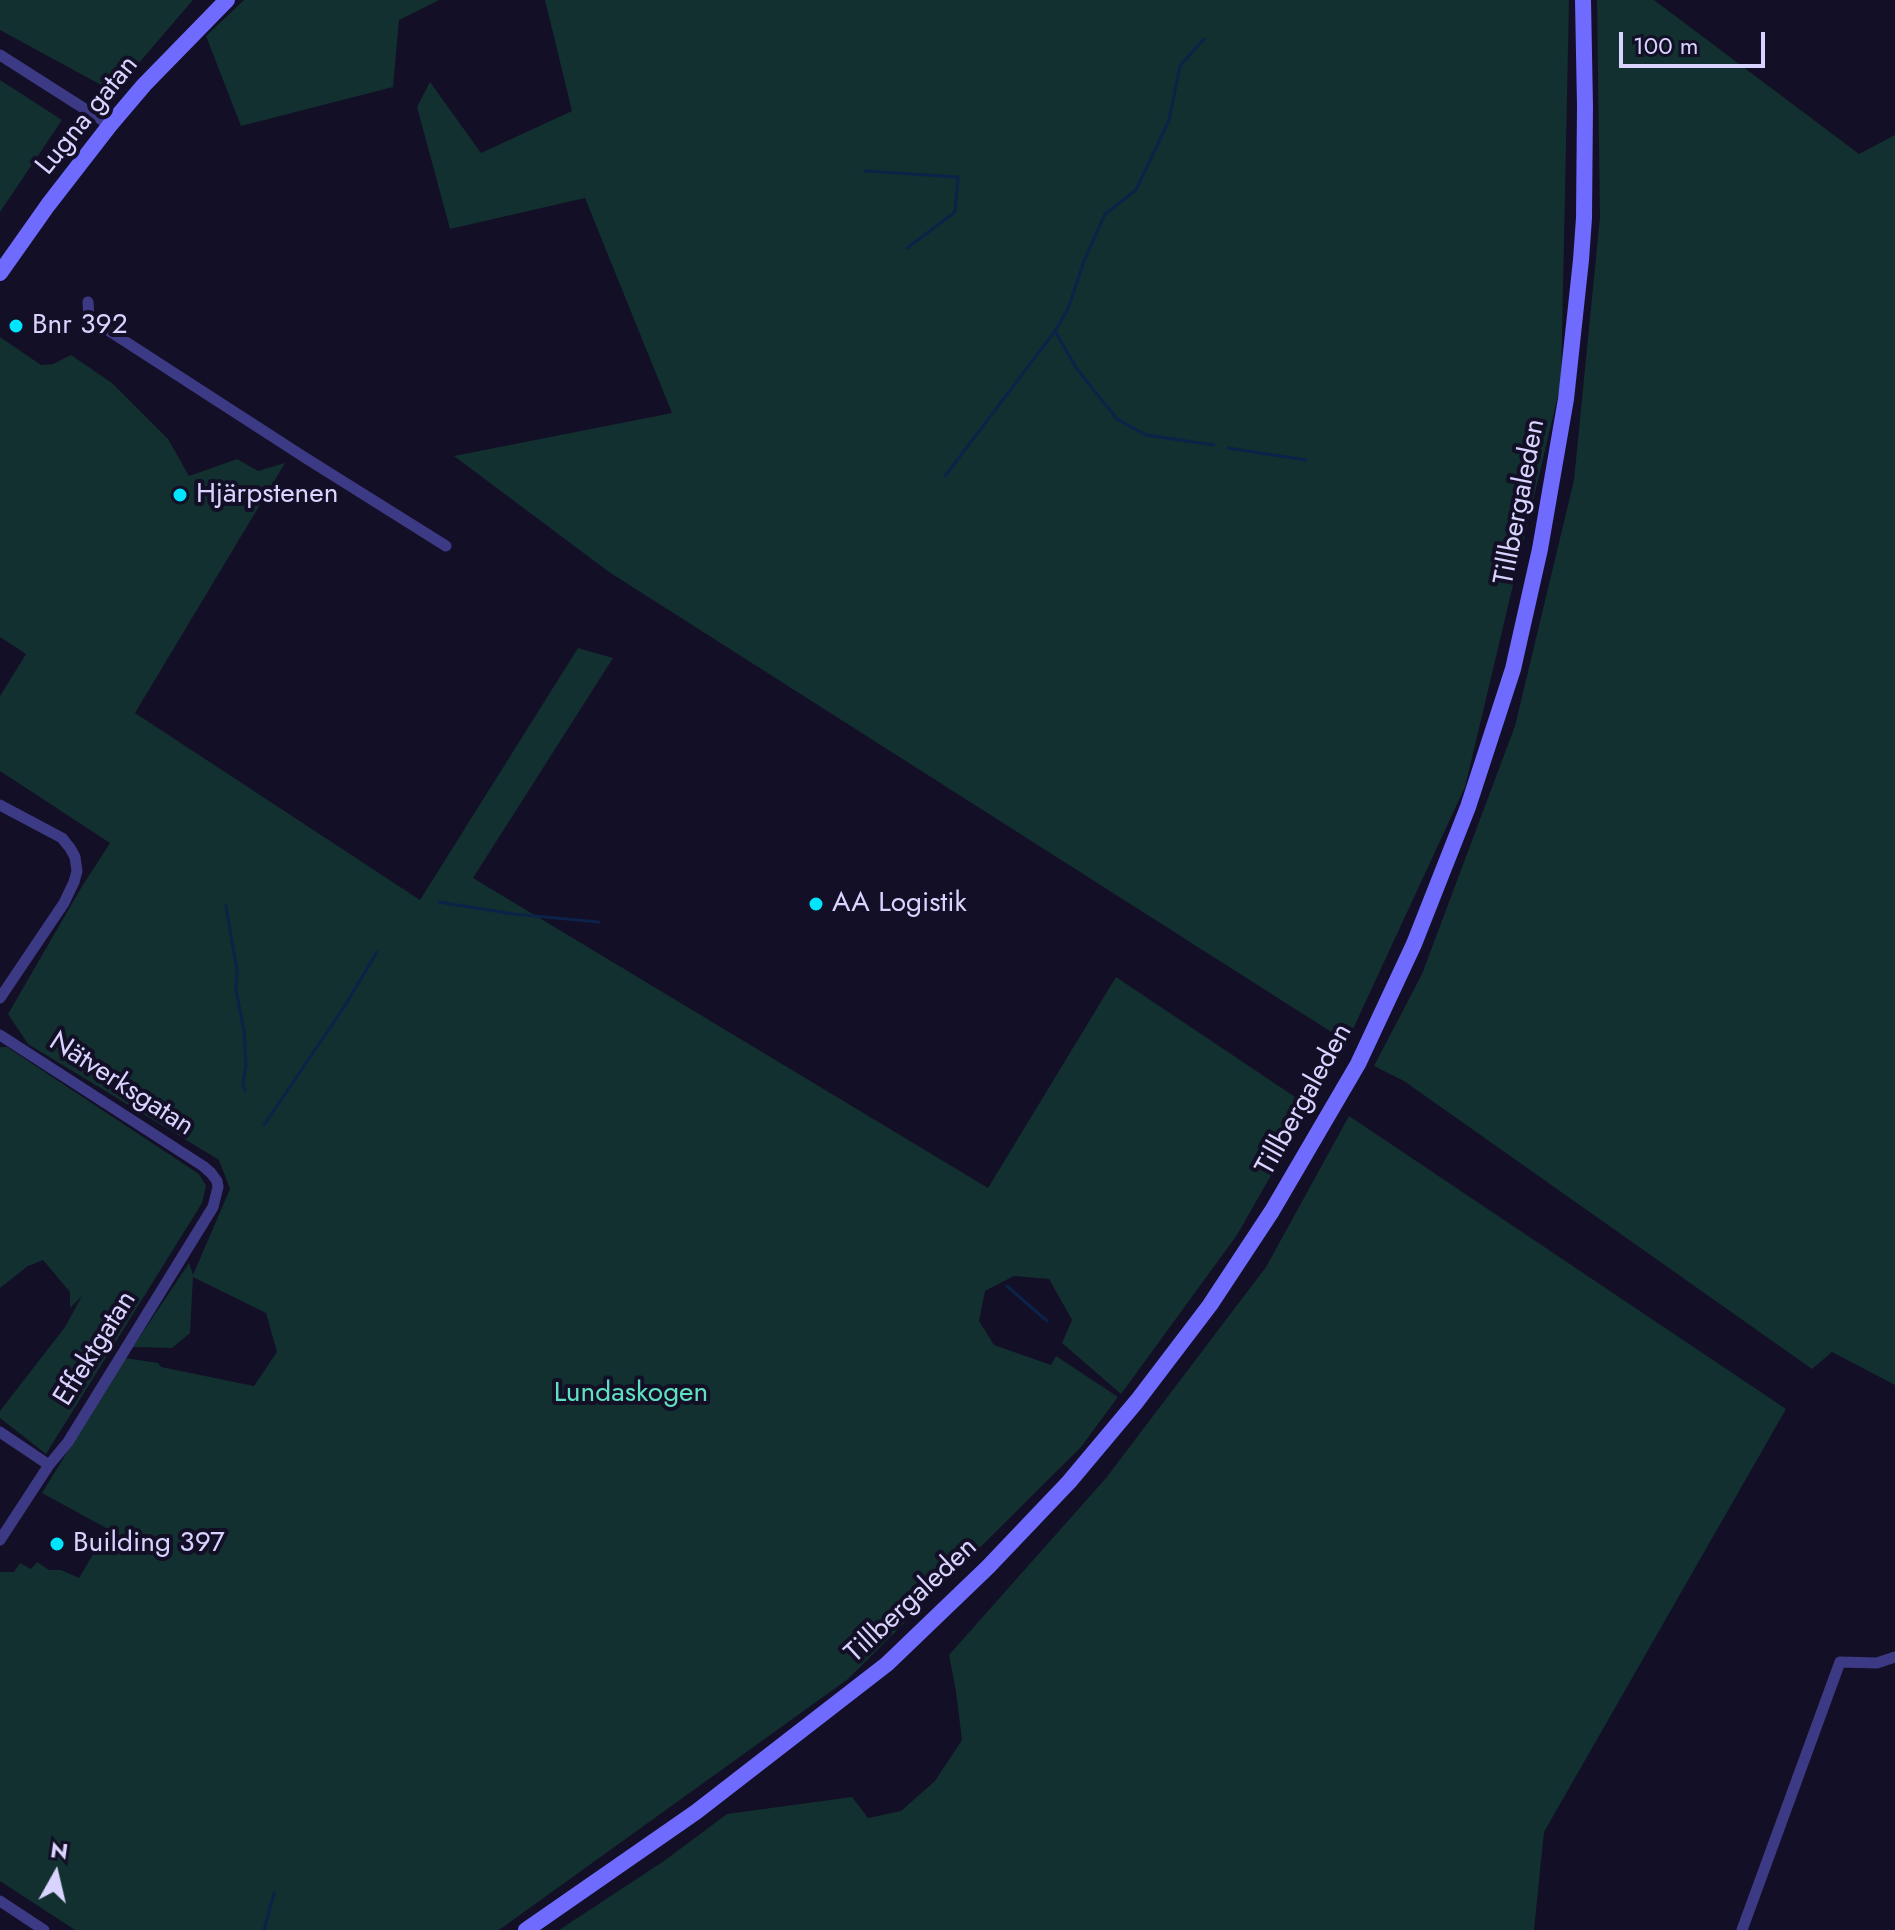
<!DOCTYPE html>
<html>
<head>
<meta charset="utf-8">
<style>
	body { margin:0 }
	#map { position:relative; width:1895px; height:1930px; overflow:hidden; background:#130f26; font-family:Jost,sans-serif }
	canvas { display:block }
	.north { position:absolute; left:16px; top:1834px; width:80px; height:80px; -webkit-text-stroke:6px #130f26; paint-order:stroke; rotate:8deg; font-size:22px; font-weight:700; line-height:32px; text-align:center; color:#d9d4ff }
	.north::after { content:''; display:block; margin:auto; width:28px; height:36px; background:#d9d4ff; clip-path:polygon(50% 0,100% 100%,50% 72%,0 100%) }
	.scale { position:absolute; left:1619px; top:32px; width:146px; height:36px; box-sizing:border-box; border:4px solid #d9d4ff; border-top:0; padding-left:10px; font-size:24px; line-height:28px; white-space:nowrap; color:#d9d4ff; -webkit-text-stroke:6px #130f26; paint-order:stroke }
</style>
</head>
<body>
<div id="map">
<canvas width="1895" height="1930"></canvas>
<div class="north">N</div>
<div class="scale">100 m</div>
</div>
<script>
const c = document.querySelector('canvas').getContext('2d');
c.lineJoin = 'round';
function fill(path, color) {
  c.fillStyle = color;
  c.fill(path, 'evenodd');
}
function poly(rows) {
  const path = new Path2D();
  for (const r of rows) {
    path.moveTo(r[0], r[1]);
    for (let i = 2; i < r.length; i += 2) path.lineTo(r[i], r[i + 1]);
  }
  return path;
}
function trace(path, color, width, dash) {
  c.strokeStyle = color;
  c.lineWidth = width;
  c.lineCap = dash ? 'butt' : 'round';
  c.setLineDash(dash || []);
  c.stroke(path);
}
function write(font, color, halo, rows, align = 'center') {
  c.font = font + ' Jost,sans-serif';
  c.lineWidth = 8;
  c.setLineDash([]);
  c.textBaseline = 'middle';
  c.strokeStyle = halo;
  c.fillStyle = color;
  for (const [text, x, y, turn = 0] of rows) {
    c.save();
    c.translate(x, y);
    c.rotate((+turn || 0) * Math.PI / 180);
    c.textAlign = isNaN(turn) ? turn : align;
    if (halo) c.strokeText(text, 0, 0);
    c.fillText(text, 0, 0);
    c.restore();
  }
}
const green = poly([
	[0,0,193,0,114,92,0,30],
	[244,0,439,0,399,20,393,87,241,126,206,36],
	[545,0,1569,0,1561,383,1465,787,1347,1042,609,572,454,456,672,413,585,198,450,229,417,107,430,82,481,153,572,111],
	[1597,0,1654,0,1859,154,1895,135,1895,1385,1832,1352,1812,1369,1404,1081,1374,1066,1422,974,1515,726,1574,480,1600,217],
	[0,80,62,120,0,212],
	[0,337,41,365,53,364,71,355,112,383,168,439,189,476,237,459,258,471,285,463,135,713,420,900,578,648,613,658,473,878,988,1188,1116,977,1310,1107,1237,1235,1121,1394,1062,1343,1072,1320,1049,1279,1014,1276,985,1291,979,1321,994,1345,1051,1365,1056,1356,1118,1397,1081,1447,848,1679,499,1930,75,1930,0,1881,0,1572,14,1572,20,1563,31,1569,37,1562,49,1570,61,1570,79,1578,108,1529,42,1493,125,1358,158,1363,161,1367,254,1386,277,1352,266,1313,193,1277,190,1333,172,1348,133,1347,189,1263,193,1275,230,1189,219,1160,28,1044,8,1014,81,888,110,843,0,771,0,696,26,654,0,637],
	[0,1047,7,1047,199,1174,206,1186,202,1203,46,1454,0,1418,0,1411,65,1327,82,1296,70,1308,70,1292,43,1260,28,1266,0,1288],
	[1349,1116,1786,1409,1544,1832,1534,1930,559,1930,664,1861,727,1814,852,1797,868,1818,901,1811,935,1781,962,1740,956,1692,949,1655,1106,1478,1266,1267]
]);
const stream = poly([
	[865,171,958,177,955,212,907,248],
	[1055,331,1068,309,1084,261,1105,214,1136,190,1169,120,1180,66,1204,39],
	[1228,448,1306,460],
	[945,476,1055,331,1077,369,1117,419,1146,435,1214,445],
	[439,902,513,914,599,922],
	[226,906,237,971,236,990,244,1031,246,1065,243,1084,245,1090],
	[264,1125,344,1007,377,952],
	[1007,1286,1047,1321],
	[264,1930,274,1893]
]);
const minor = poly([
	[0,55,110,125],
	[88,302,89,318,304,457,446,546],
	[0,805,62,838,70,848,75,857,77,871,74,882,64,903,0,998],
	[0,1035,203,1166,211,1173,217,1181,218,1187,213,1207,68,1442,49,1465,0,1540],
	[0,1432,49,1465],
	[0,1901,44,1930],
	[1742,1930,1840,1662,1877,1663,1895,1657]
]);
const secondary = poly([
	[0,273,48,205,110,125,144,85,227,0],
	[526,1930,696,1812,887,1664,988,1567,1069,1482,1137,1401,1210,1305,1272,1211,1358,1064,1414,944,1468,807,1513,669,1540,549,1566,399,1581,260,1584,218,1585,106,1583,0]
]);
const markers = [
	[16,326,8,"#00e5ff"],
	[180,495,8,"#00e5ff"],
	[816,904,8,"#00e5ff"],
	[57,1544,8,"#00e5ff"]
];
const streetNames = [
	["Lugna gatan",88,116,-51],
	["Tillbergaleden",1521,502,-79],
	["Nätverksgatan",121,1085,33],
	["Tillbergaleden",1305,1100,-61],
	["Effektgatan",96,1349,-58],
	["Tillbergaleden",912,1601,-43]
];
const poiNames = [
	["Bnr 392",32,326],
	["Hjärpstenen",196,495],
	["AA Logistik",832,904],
	["Building 397",73,1544]
];
const parkNames = [
	["Lundaskogen",631,1394]
];
fill(green, '#12302f');
trace(stream, '#0c2248', 3);
trace(minor, '#3d3a85', 11);
trace(secondary, '#6f6bff', 16);
for (const [x, y, r, color] of markers) {
  const dot = new Path2D();
  dot.arc(x, y, r, 0, 2 * Math.PI);
  c.fillStyle = color;
  c.fill(dot);
  trace(dot, '#130f26', 3);
}
write('28px', '#d9d4ff', '#130f26', streetNames);
write('28px', '#d9d4ff', '#130f26', poiNames, 'left');
write('28px', '#5fe0c0', '#130f26', parkNames);
</script>
</body>
</html>
